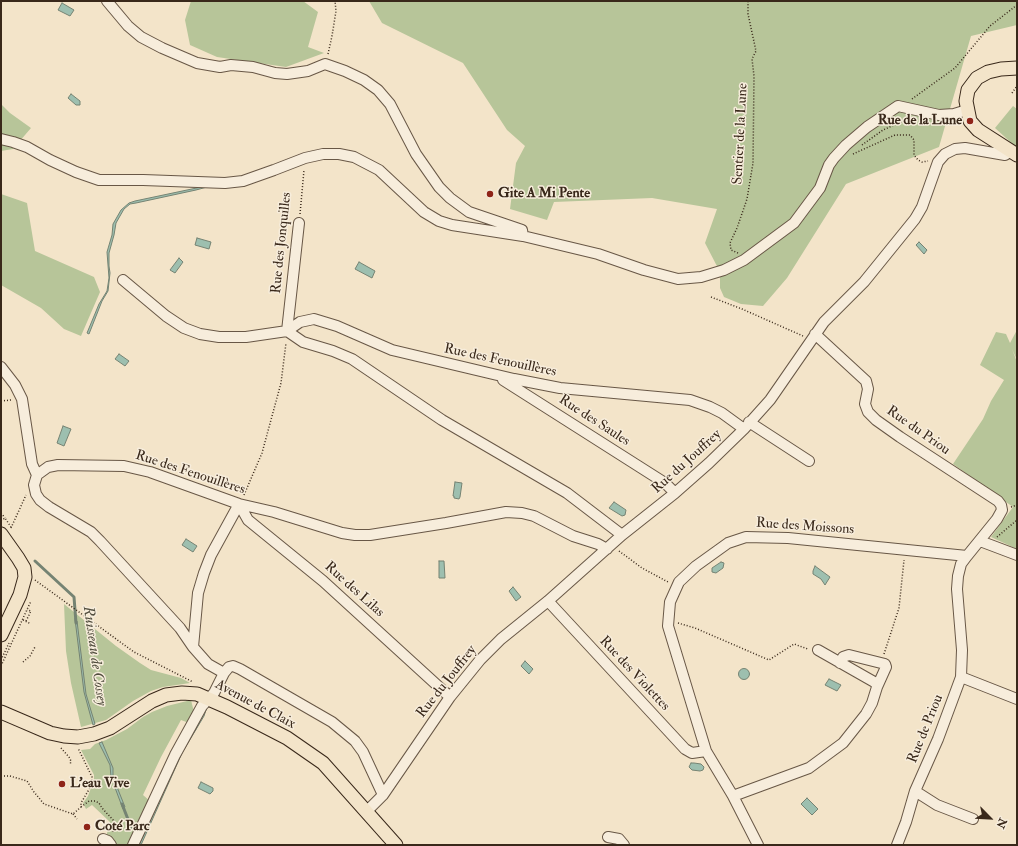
<!DOCTYPE html>
<html>
<head>
<meta charset="utf-8">
<style>
	body { margin:0 }
	#map { position:relative; width:1018px; height:846px; overflow:hidden; background:#f3e4c9; font-family:"IM FELL Double Pica",serif }
	canvas { display:block }
	.frame { position:absolute; inset:0; border:2px solid #39281a; pointer-events:none }
	.north { position:absolute; left:970px; top:798px; width:40px; height:40px; -webkit-text-stroke:3px #f7eddc; paint-order:stroke; rotate:114deg; font-size:11px; font-weight:700; line-height:16px; text-align:center; color:#39281a }
	.north::after { content:''; display:block; margin:auto; width:14px; height:18px; background:#39281a; clip-path:polygon(50% 0,100% 100%,50% 72%,0 100%) }
</style>
</head>
<body>
<div id="map">
<canvas width="1018" height="846"></canvas>
<div class="frame"></div>
<div class="north">N</div>
</div>
<script>
const c = document.querySelector('canvas').getContext('2d');
c.lineJoin = 'round';
function fill(path, color) {
  c.fillStyle = color;
  c.fill(path, 'evenodd');
}
function poly(rows) {
  const path = new Path2D();
  for (const r of rows) {
    if (r.length === 3) {
      path.moveTo(r[0] + r[2], r[1]);
      path.arc(r[0], r[1], r[2], 0, 2 * Math.PI);
      continue;
    }
    path.moveTo(r[0], r[1]);
    for (let i = 2; i < r.length; i += 2) path.lineTo(r[i], r[i + 1]);
  }
  return path;
}
function trace(path, color, width, dash) {
  c.strokeStyle = color;
  c.lineWidth = width;
  c.lineCap = dash ? 'butt' : 'round';
  c.setLineDash(dash || []);
  c.stroke(path);
}
function write(font, color, halo, rows, align = 'center') {
  c.font = font + ' "IM FELL Double Pica",serif';
  c.lineWidth = 3;
  c.setLineDash([]);
  c.textBaseline = 'middle';
  c.strokeStyle = halo;
  c.fillStyle = color;
  for (const [text, x, y, turn = 0] of rows) {
    c.save();
    c.translate(x, y);
    c.rotate((+turn || 0) * Math.PI / 180);
    c.textAlign = isNaN(turn) ? turn : align;
    if (halo) c.strokeText(text, 0, 0);
    c.fillText(text, 0, 0);
    c.restore();
  }
}
const green = poly([
	[191,1,303,1,318,12,308,47,324,53,286,67,217,57,190,45,185,20],
	[369,1,1017,1,1017,25,971,36,939,147,846,184,787,278,763,306,741,304,724,297,720,288,720,272,705,243,717,209,652,198,554,202,547,220,510,209,516,163,525,146,507,130,463,63,382,23],
	[1,104,10,113,31,128,13,149,1,151],
	[1013,106,1017,109,1017,148,995,128],
	[1,194,27,203,35,251,94,277,100,292,81,336,64,329,41,308,1,285],
	[1017,330,1017,360,1012,349,1017,362,1017,549,991,537,1013,507,953,464,983,419,991,401,1004,380,980,365,996,332,1006,334,1010,343],
	[64,604,116,646,140,663,151,670,181,678,190,683,163,687,151,691,133,701,106,720,81,727,71,683,66,651],
	[191,700,194,712,189,723,181,720,161,757,143,795,150,801,128,845,115,845,106,837,110,822,92,805,86,809,83,803,88,796,94,780,94,775,81,750,90,749,95,744,106,740,127,729,143,717,152,712,167,706]
]);
const water = poly([
	[62,3,74,10,70,16,58,10,62,3],
	[71,94,80,101,80,105,76,105,68,98,71,94],
	[206,186,207,187,196,190,136,203,130,204,124,209,116,223,114,235,109,253,109,266,110,273,108,291,102,301,89,334,87,333,99,304,107,291,109,278,107,252,112,235,113,224,121,210,129,203,135,201,206,186],
	[197,238,211,242,209,249,195,245,197,238],
	[919,242,927,250,924,254,916,245,919,242],
	[179,258,183,262,175,273,170,270,179,258],
	[359,262,375,271,372,278,355,269,359,262],
	[119,354,129,361,125,366,115,359,119,354],
	[63,426,71,429,64,446,57,443,63,426],
	[455,482,462,483,460,497,459,499,454,498,454,496,453,496,455,482],
	[614,502,626,510,625,515,622,516,609,508,614,502],
	[186,539,197,546,193,552,182,545,186,539],
	[439,561,444,561,445,578,439,578,439,561],
	[721,562,724,563,723,568,716,573,712,572,712,568,721,562],
	[815,566,830,577,825,585,821,579,813,574,813,571,815,566],
	[513,587,521,597,516,601,509,591,513,587],
	[75,619,77,621,86,694,95,724,93,725,84,692,75,619],
	[525,661,533,669,529,674,521,666,525,661],
	[744,674,5.5],
	[829,679,841,685,837,691,825,685,829,679],
	[206,706,207,707,204,716,182,753,141,845,139,845,182,751,196,729,206,706],
	[102,742,113,768,113,777,125,807,123,809,111,777,110,765,99,743,102,742],
	[691,763,694,763,701,764,704,767,703,770,700,771,692,770,689,767,691,763],
	[201,782,213,788,213,791,210,794,198,788,201,782],
	[807,798,818,809,812,815,801,804,807,798]
]);
const stream = poly([
	[35,561,74,597,76,623],
	[122,804,131,827]
]);
const path = poly([
	[328,54,332,36,336,11,335,1],
	[1012,93,1017,86],
	[912,99,955,68,990,26,1017,5],
	[862,145,883,130,907,119],
	[853,154,895,135,910,135,914,140,914,155,918,160,922,162,928,161],
	[300,214,304,170],
	[738,253,731,250,730,243,737,228,747,199,753,163,754,76,752,59,756,51,748,14,748,1],
	[711,297,742,309,803,336],
	[1,401,11,400],
	[244,495,262,453,281,383,286,343],
	[1011,507,1017,505],
	[1,513,5,518],
	[1,521,5,518,11,527],
	[11,528,26,495],
	[997,537,1017,520],
	[619,551,642,568,668,582],
	[35,580,134,652,193,682],
	[23,620,31,624],
	[26,621,31,611,27,610],
	[678,623,695,628,769,660,794,644,808,649],
	[884,654,899,608,904,560],
	[1,660,9,643],
	[23,662,30,656,35,647],
	[1,666,31,601],
	[61,748,69,757,71,761,70,765],
	[1,776,10,776,27,781,34,792,44,804,73,814,81,807,81,803,91,786,92,777,78,748],
	[81,807,89,801,95,801,99,803,102,808,114,821,113,833],
	[73,814,77,819]
]);
const minor = poly([
	[107,1,128,26,141,37,162,48,197,63,220,67,231,65,253,67,275,73,287,74,308,71,325,64,345,71,364,80,378,90,390,104,416,154,439,187,450,198,469,212,522,230,523,236],
	[1,139,13,142,27,147,50,160,76,172,99,180,143,180,225,183,243,181,274,170,305,158,323,154,339,154,354,157,379,170,424,212,439,221,452,225,523,236,598,254,644,270,678,279,701,277,724,270,744,260,794,223,820,188,829,165,834,158,846,145,867,127,898,106,939,115,954,114,967,110],
	[123,280,166,316,184,328,200,334,219,337,246,337,287,331,300,322,314,319,337,326,392,350,514,379,560,388,690,400,710,407,722,413,744,429],
	[287,331,303,342,333,351,352,359,442,420,567,493,622,535],
	[287,331,299,223],
	[1,367,15,385,22,399,32,464,37,475],
	[503,380,665,483,675,493],
	[749,422,809,461],
	[980,541,1017,555],
	[548,601,685,749,692,753,706,751],
	[193,647,198,593,204,573,211,555,239,504,248,520,323,581,450,697],
	[840,663,843,657,849,655,885,664,886,667,877,687],
	[961,677,1017,699],
	[915,791,937,805,973,819],
	[383,795,363,752,355,741,332,722,240,669,233,666,229,667,224,673,208,664,193,647,180,628,100,541,91,532,49,507,40,500,36,494,34,485,37,475,48,467,58,465,124,466,150,472,239,504,274,512,342,533,355,535,370,535,446,523,506,512,522,513,534,516,573,536,598,544,607,549],
	[733,796,809,768,843,743,866,714,872,703,877,687,876,683,818,650],
	[366,812,383,795,450,697,480,660,501,639,548,601,622,535,675,493,709,463,744,429,770,400,824,322,864,282,915,219,922,207,938,162,945,154,955,149,965,148,1005,155,1012,151],
	[608,837,619,839,624,845],
	[103,839,108,841,111,845],
	[133,845,175,755,202,706,214,693,224,673],
	[758,845,733,796,706,751,668,626,670,602,679,582,696,566,728,543,746,537,788,538,967,556,997,519,1002,510,1001,505,998,501,900,437,876,420,868,412,865,404,868,389,866,381,815,334],
	[897,845,906,822,915,791,938,739,961,677,962,650,957,589,958,576,961,564,967,556]
]);
const major = poly([
	[1017,68,1001,69,988,72,977,78,968,90,966,101,970,121,978,130,1017,155],
	[1,534,18,558,24,568,25,577,20,595,1,635],
	[1,712,50,733,64,736,78,737,94,734,110,728,152,701,166,695,182,693,197,694,227,707,287,738,323,763,396,845]
]);
const markers = [
	[970,121,4,"#8f2418"],
	[490,194,4,"#8f2418"],
	[62,784,4,"#8f2418"],
	[87,827,4,"#8f2418"]
];
const poiNames = [
	["Rue de la Lune",962,121,"right"],
	["Gite A Mi Pente",498,194],
	["L'eau Vive",70,784],
	["Coté Parc",95,827]
];
const streetNames = [
	["Sentier de la Lune",741,134,-87],
	["Rue des Jonquilles",282,243,-84],
	["Rue des Fenouillères",500,361,12],
	["Rue des Saules",594,421,33],
	["Rue du Priou",918,431,35],
	["Rue du Jouffrey",687,462,-42],
	["Rue des Fenouillères",190,473,18],
	["Rue des Moissons",805,527,4],
	["Rue des Lilas",354,590,42],
	["Rue des Violettes",634,674,47],
	["Rue du Jouffrey",447,682,-52],
	["Avenue de Claix",255,705,28],
	["Rue de Priou",926,729,-68]
];
const waterNames = [
	["Ruisseau de Cossey",94,656,82]
];
fill(green, '#b7c599');
fill(water, '#9dbfaf');
trace(water, '#758373', 1);
trace(stream, '#758373', 3);
trace(minor, '#685746', 12);
trace(major, '#39281a', 15);
trace(path, '#39281a', 1.5, [1, 2]);
trace(minor, '#f7eddc', 10);
trace(major, '#f3e4c9', 13);
for (const [x, y, r, color] of markers) {
  const dot = new Path2D();
  dot.arc(x, y, r, 0, 2 * Math.PI);
  c.fillStyle = color;
  c.fill(dot);
  trace(dot, '#f7eddc', 1.5);
}
write('bold 14px', '#39281a', '#f7eddc', poiNames, 'left');
write('14px', '#39281a', '#f7eddc', streetNames);
write('italic 15px', '#524e3f', '#f7eddc', waterNames);
</script>
</body>
</html>
